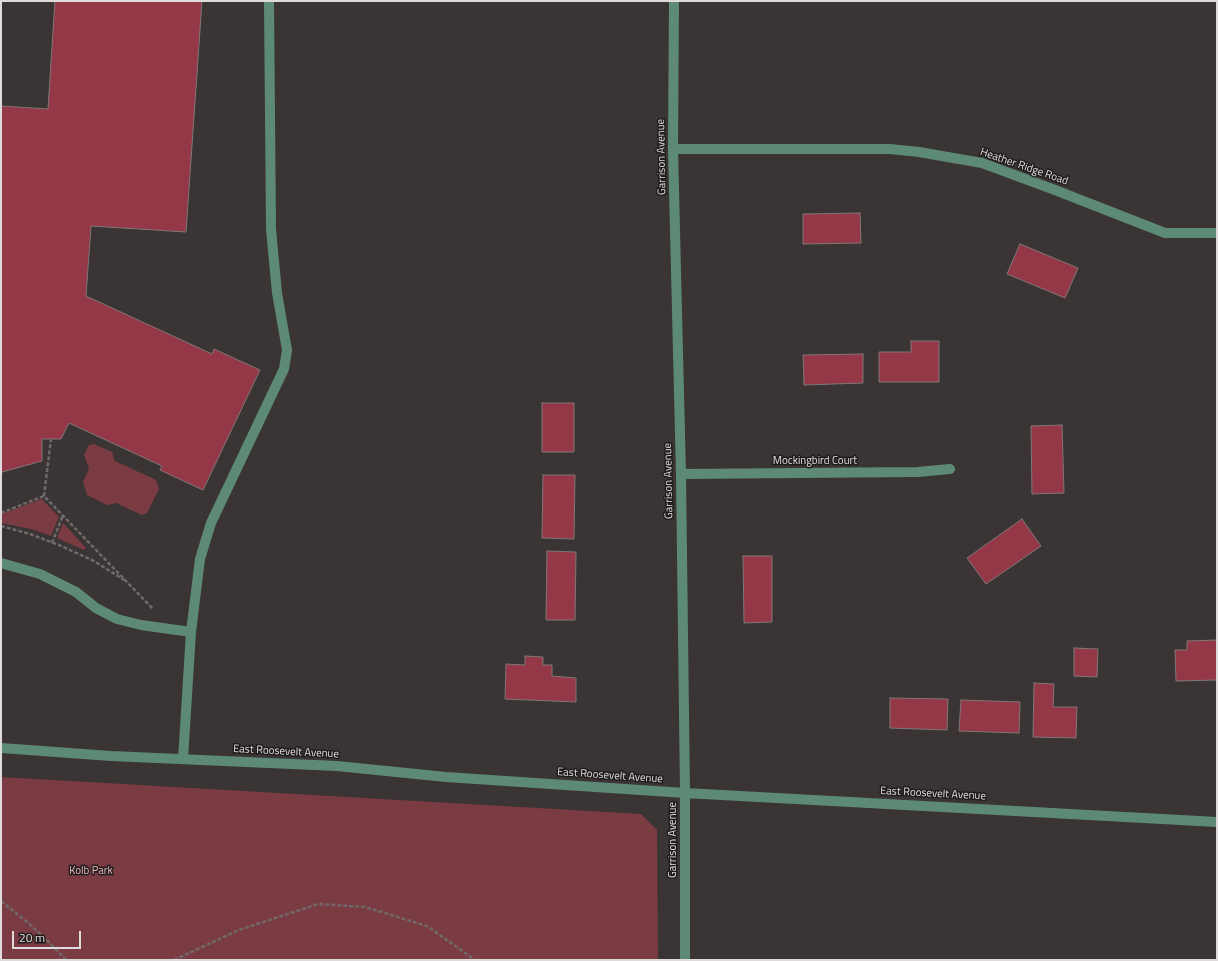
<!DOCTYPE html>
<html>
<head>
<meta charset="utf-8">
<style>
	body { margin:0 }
	#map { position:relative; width:1218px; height:961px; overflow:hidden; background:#3b3434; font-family:"Titillium Web",sans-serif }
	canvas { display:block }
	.frame { position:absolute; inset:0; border:2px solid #e0dbdb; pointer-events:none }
	.scale { position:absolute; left:12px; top:931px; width:69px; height:18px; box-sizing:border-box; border:2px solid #e0dbdb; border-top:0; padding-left:5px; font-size:12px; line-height:14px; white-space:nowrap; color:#e0dbdb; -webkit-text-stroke:3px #201c1d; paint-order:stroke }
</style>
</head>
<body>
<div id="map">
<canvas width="1218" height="961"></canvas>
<div class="frame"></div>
<div class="scale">20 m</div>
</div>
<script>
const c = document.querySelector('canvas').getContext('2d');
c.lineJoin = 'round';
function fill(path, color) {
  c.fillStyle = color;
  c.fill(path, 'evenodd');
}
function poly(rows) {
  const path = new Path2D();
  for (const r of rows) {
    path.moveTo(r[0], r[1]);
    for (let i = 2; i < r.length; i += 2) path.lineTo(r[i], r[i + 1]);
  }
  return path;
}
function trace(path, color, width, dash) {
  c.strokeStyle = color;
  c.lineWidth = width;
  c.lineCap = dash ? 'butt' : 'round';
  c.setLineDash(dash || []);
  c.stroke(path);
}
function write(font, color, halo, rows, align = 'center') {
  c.font = font + ' "Titillium Web",sans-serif';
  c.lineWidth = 3;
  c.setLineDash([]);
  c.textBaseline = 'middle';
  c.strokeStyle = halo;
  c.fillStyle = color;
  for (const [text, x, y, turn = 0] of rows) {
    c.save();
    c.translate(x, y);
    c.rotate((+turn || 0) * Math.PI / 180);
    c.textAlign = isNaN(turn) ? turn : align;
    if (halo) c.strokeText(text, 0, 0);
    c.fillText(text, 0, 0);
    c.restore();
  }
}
const green = poly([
	[94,444,112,452,115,461,156,480,159,489,147,513,142,515,116,503,107,505,87,495,83,482,89,469,84,455,89,445],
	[42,499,59,517,51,536,31,529,1,523,1,514],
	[63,523,86,548,84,550,57,538],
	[1,777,641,814,657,830,658,960,1,960]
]);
const building = poly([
	[55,1,202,1,186,232,91,226,86,296,212,354,214,349,260,370,203,490,160,470,162,466,69,423,61,439,42,439,42,461,2,472,1,480,1,106,48,109,55,1],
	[860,213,861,243,803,244,803,214,860,213],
	[1020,244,1078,268,1065,298,1007,274,1020,244],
	[911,341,939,341,939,382,879,382,879,352,911,352,911,341],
	[863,354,863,383,804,385,803,355,863,354],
	[542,403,574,403,574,452,542,452,542,403],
	[1062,425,1064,493,1032,494,1031,426,1062,425],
	[543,475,575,475,574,539,542,538,543,475],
	[1022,519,1041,546,986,584,967,558,1022,519],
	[547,551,576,552,575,620,546,620,547,551],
	[743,556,772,556,772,622,744,623,743,556],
	[1217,640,1217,680,1176,681,1175,650,1187,650,1187,641,1217,640],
	[1074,648,1098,649,1097,677,1074,676,1074,648],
	[525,656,543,657,543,665,552,665,552,676,576,678,576,702,505,699,506,664,525,665,525,656],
	[1034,683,1054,684,1053,707,1077,707,1076,738,1033,737,1034,683],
	[890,698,948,699,947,730,890,728,890,698],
	[961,700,1020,702,1019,733,959,731,961,700]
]);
const path = poly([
	[44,496,51,439],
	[1,513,44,496,153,609],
	[1,526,30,534,59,545,94,561,124,580],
	[52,543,63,515],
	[1,901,26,921,46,939,66,960],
	[174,960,239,930,318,904,365,907,427,926,475,960]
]);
const minor = poly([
	[674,1,673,149,681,474,685,793,685,960],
	[673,149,890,149,919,152,982,163,1055,190,1165,233,1217,233],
	[681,474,918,472,950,469],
	[1,563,40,574,76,592,96,608,117,619,141,625,191,632],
	[1,748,111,756,337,766,446,777,685,793,1217,822],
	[183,759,191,632,200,559,211,523,284,369,287,350,277,293,271,229,269,1]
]);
const streetNames = [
	["Garrison Avenue",662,157,-91],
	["Heather Ridge Road",1024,167,19],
	["Mockingbird Court",815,461],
	["Garrison Avenue",669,481,-91],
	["East Roosevelt Avenue",286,752,3],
	["East Roosevelt Avenue",610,776,4],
	["East Roosevelt Avenue",933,794,3],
	["Garrison Avenue",673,840,-90]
];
const parkNames = [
	["Kolb Park",91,871]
];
fill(green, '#7b3b43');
fill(building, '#943847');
trace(building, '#807778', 1);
trace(path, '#706969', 2.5, [4, 2]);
trace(minor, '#5d8a77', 10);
write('11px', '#e0dbdb', '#201c1d', streetNames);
write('11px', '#f0babe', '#201c1d', parkNames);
</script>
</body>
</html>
